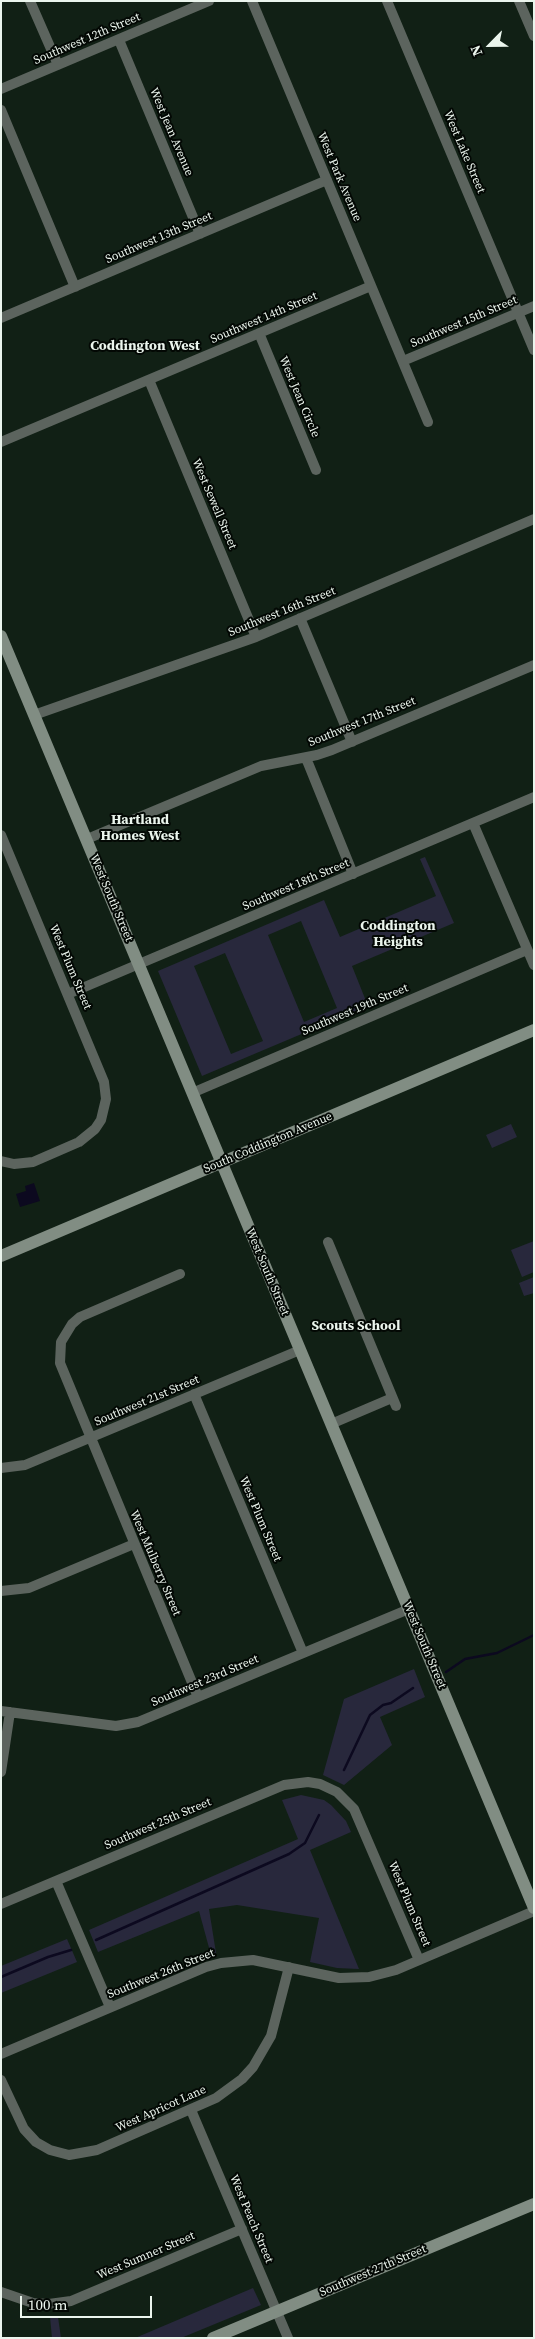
<!DOCTYPE html>
<html>
<head>
<meta charset="utf-8">
<style>
	body { margin:0 }
	#map { position:relative; width:535px; height:2339px; overflow:hidden; background:#112015; font-family:"Source Serif 4",serif }
	canvas { display:block }
	.frame { position:absolute; inset:0; border:2px solid #ebf5ed; pointer-events:none }
	.north { position:absolute; left:465px; top:20px; width:50px; height:50px; -webkit-text-stroke:4px #030804; paint-order:stroke; rotate:247deg; font-size:14px; font-weight:700; line-height:20px; text-align:center; color:#ebf5ed }
	.north::after { content:''; display:block; margin:auto; width:18px; height:22px; background:#ebf5ed; clip-path:polygon(50% 0,100% 100%,50% 72%,0 100%) }
	.scale { position:absolute; left:20px; top:2296px; width:132px; height:22px; box-sizing:border-box; border:2px solid #ebf5ed; border-top:0; padding-left:6px; font-size:15px; line-height:18px; white-space:nowrap; color:#ebf5ed; -webkit-text-stroke:4px #030804; paint-order:stroke }
</style>
</head>
<body>
<div id="map">
<canvas width="535" height="2339"></canvas>
<div class="frame"></div>
<div class="north">N</div>
<div class="scale">100 m</div>
</div>
<script>
const c = document.querySelector('canvas').getContext('2d');
c.lineJoin = 'round';
function fill(path, color) {
  c.fillStyle = color;
  c.fill(path, 'evenodd');
}
function poly(rows) {
  const path = new Path2D();
  for (const r of rows) {
    path.moveTo(r[0], r[1]);
    for (let i = 2; i < r.length; i += 2) path.lineTo(r[i], r[i + 1]);
  }
  return path;
}
function trace(path, color, width, dash) {
  c.strokeStyle = color;
  c.lineWidth = width;
  c.lineCap = dash ? 'butt' : 'round';
  c.setLineDash(dash || []);
  c.stroke(path);
}
function write(font, color, halo, rows, align = 'center') {
  c.font = font + ' "Source Serif 4",serif';
  c.lineWidth = 4;
  c.setLineDash([]);
  c.textBaseline = 'middle';
  c.strokeStyle = halo;
  c.fillStyle = color;
  for (const [text, x, y, turn = 0] of rows) {
    c.save();
    c.translate(x, y);
    c.rotate((+turn || 0) * Math.PI / 180);
    c.textAlign = isNaN(turn) ? turn : align;
    if (halo) c.strokeText(text, 0, 0);
    c.fillText(text, 0, 0);
    c.restore();
  }
}
const green = poly([
	[425,857,454,923,352,966,368,1006,202,1076,158,971,324,900,340,937,436,896,420,859],
	[301,921,337,1008,304,1022,268,935],
	[225,953,263,1041,231,1054,194,966],
	[511,1124,517,1137,492,1148,486,1135],
	[534,1241,534,1272,522,1277,511,1250],
	[534,1277,534,1293,524,1296,519,1283],
	[414,1669,425,1697,380,1717,392,1745,344,1785,323,1775,344,1699],
	[301,1795,324,1800,331,1805,346,1821,351,1832,310,1850,359,1969,337,1968,310,1962,319,1918,237,1905,209,1909,216,1953,211,1955,199,1911,98,1952,89,1930,298,1839,282,1800],
	[67,1939,77,1962,1,1993,1,1966],
	[253,2288,261,2305,181,2338,135,2338],
	[50,2317,58,2317,61,2338,52,2338]
]);
const water = poly([
	[34,1183,40,1201,20,1207,16,1194,26,1191,25,1186]
]);
const stream = poly([
	[446,1672,465,1659,497,1653,534,1635],
	[344,1770,370,1715,383,1705,391,1703,413,1688],
	[96,1940,289,1854,305,1843,319,1815],
	[1,1977,48,1957,71,1950]
]);
const street = poly([
	[30,1,58,65],
	[252,1,428,422],
	[387,1,534,350],
	[519,1,534,36],
	[119,40,200,234],
	[1,89,209,1],
	[1,110,75,287],
	[1,318,327,180],
	[259,333,316,470],
	[403,361,534,306],
	[149,380,256,637],
	[1,442,371,286],
	[300,618,352,742],
	[34,715,256,637,534,519],
	[306,758,353,874],
	[473,823,534,965],
	[1,835,104,1082,106,1099,101,1120,95,1129,79,1142,33,1162,14,1164,1,1161],
	[87,839,261,766,317,755,332,750,534,665],
	[68,994,534,797],
	[192,1093,527,950],
	[328,1242,396,1406],
	[180,1274,80,1317,72,1324,61,1342,60,1363,198,1697],
	[194,1394,303,1653],
	[331,1424,392,1398],
	[1,1468,25,1465,300,1350],
	[1,1591,29,1588,134,1544],
	[1,1711,116,1726,138,1722,409,1609],
	[1,1772,10,1712],
	[56,1881,110,2007],
	[1,1904,284,1785,308,1782,320,1784,337,1792,354,1809,419,1960],
	[1,2054,206,1967,221,1963,253,1960,339,1978,369,1977,396,1970,534,1911],
	[1,2080,24,2129,36,2142,50,2150,69,2155,97,2150,216,2098,242,2079,253,2067,271,2036,289,1967],
	[191,2110,288,2338],
	[1,2292,33,2303,49,2304,71,2301,242,2229]
]);
const secondary = poly([
	[1,636,534,1908],
	[1,1256,534,1030],
	[213,2338,534,2204]
]);
const streetNames = [
	["Southwest 12th Street",87,39,-23],
	["West Jean Avenue",171,132,67],
	["West Lake Street",464,152,67],
	["West Park Avenue",339,177,67],
	["Southwest 13th Street",159,238,-23],
	["Southwest 14th Street",264,318,-23],
	["Southwest 15th Street",464,322,-23],
	["West Jean Circle",299,397,67],
	["West Sewell Street",214,504,67],
	["Southwest 16th Street",282,612,-22],
	["Southwest 17th Street",362,722,-22],
	["Southwest 18th Street",296,885,-23],
	["West South Street",111,898,67],
	["West Plum Street",70,967,67],
	["Southwest 19th Street",355,1010,-23],
	["South Coddington Avenue",268,1143,-23],
	["West South Street",267,1272,67],
	["Southwest 21st Street",147,1401,-23],
	["West Plum Street",260,1519,67],
	["West Mulberry Street",155,1563,67],
	["West South Street",424,1645,67],
	["Southwest 23rd Street",205,1681,-23],
	["Southwest 25th Street",158,1824,-23],
	["West Plum Street",409,1904,67],
	["Southwest 26th Street",161,1974,-22],
	["West Apricot Lane",161,2109,-24],
	["West Peach Street",251,2219,67],
	["West Sumner Street",146,2256,-23],
	["Southwest 27th Street",373,2271,-23]
];
const neighbourhoodNames = [
	["Coddington West",145,346],
	["Hartland",140,820],
	["Homes West",140,836],
	["Coddington",398,926],
	["Heights",398,942],
	["Scouts School",356,1326]
];
fill(green, '#28283c');
fill(water, '#0c091f');
trace(stream, '#0c091f', 2.5);
trace(street, '#5c645e', 10);
trace(secondary, '#818d83', 12);
write('12px', '#ebf5ed', '#030804', streetNames);
write('bold 14px', '#ebf5ed', '#030804', neighbourhoodNames);
</script>
</body>
</html>
